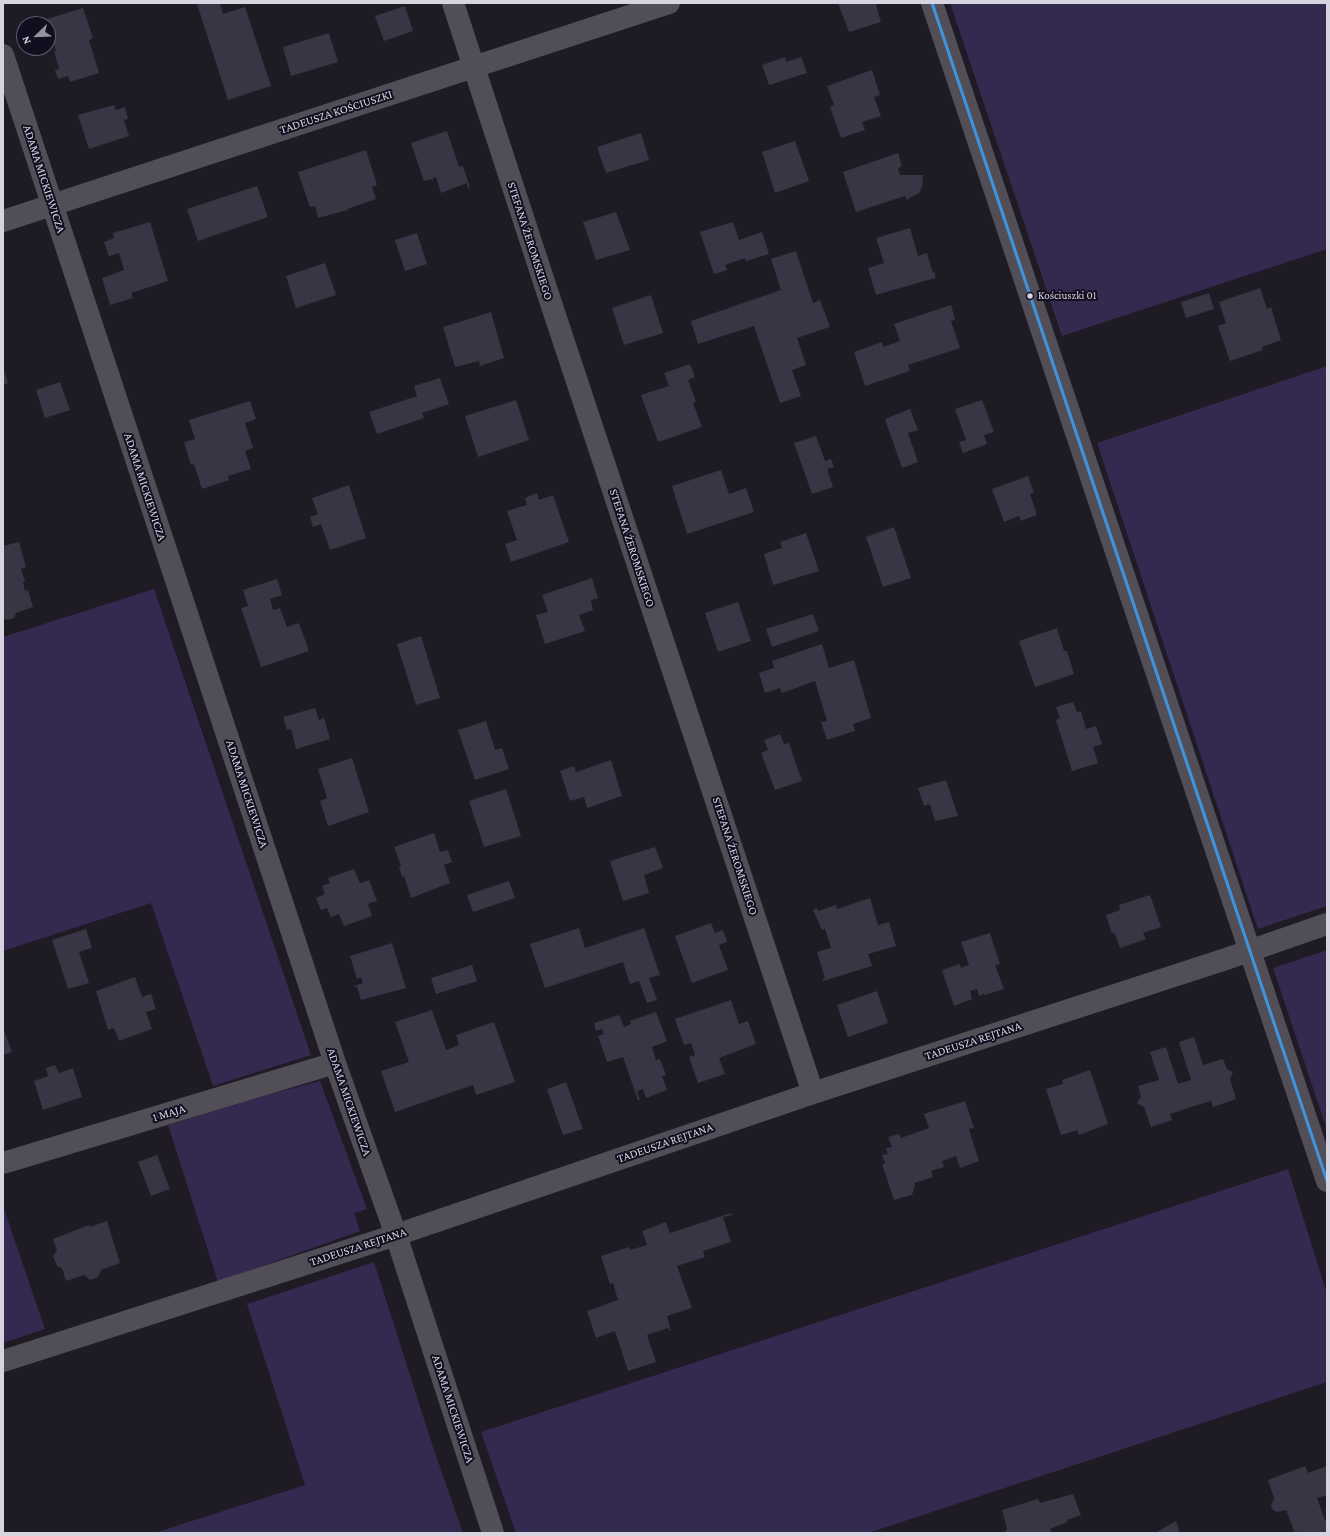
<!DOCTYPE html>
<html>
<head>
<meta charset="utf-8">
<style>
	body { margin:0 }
	#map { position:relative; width:1330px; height:1536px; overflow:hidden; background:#1e1b25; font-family:"Crimson Pro",serif }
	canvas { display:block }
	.frame { position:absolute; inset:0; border:4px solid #d6d4e0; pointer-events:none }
	.north { position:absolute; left:16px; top:16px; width:40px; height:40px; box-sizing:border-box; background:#130e1f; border:1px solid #615d6c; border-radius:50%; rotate:247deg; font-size:11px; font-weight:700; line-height:16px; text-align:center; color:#d6d4e0 }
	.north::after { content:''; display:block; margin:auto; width:14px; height:18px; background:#96939f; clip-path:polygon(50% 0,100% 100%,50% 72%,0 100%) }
</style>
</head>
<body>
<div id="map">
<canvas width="1330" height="1536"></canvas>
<div class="frame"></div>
<div class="north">N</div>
</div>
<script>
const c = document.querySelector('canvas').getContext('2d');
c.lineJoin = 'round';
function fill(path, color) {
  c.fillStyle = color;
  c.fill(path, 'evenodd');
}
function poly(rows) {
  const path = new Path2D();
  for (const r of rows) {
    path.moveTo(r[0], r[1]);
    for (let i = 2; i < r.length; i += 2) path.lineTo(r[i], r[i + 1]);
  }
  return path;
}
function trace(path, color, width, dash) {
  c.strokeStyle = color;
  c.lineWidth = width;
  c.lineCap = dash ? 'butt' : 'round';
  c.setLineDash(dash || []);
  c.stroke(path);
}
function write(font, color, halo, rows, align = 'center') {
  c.font = font + ' "Crimson Pro",serif';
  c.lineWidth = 4;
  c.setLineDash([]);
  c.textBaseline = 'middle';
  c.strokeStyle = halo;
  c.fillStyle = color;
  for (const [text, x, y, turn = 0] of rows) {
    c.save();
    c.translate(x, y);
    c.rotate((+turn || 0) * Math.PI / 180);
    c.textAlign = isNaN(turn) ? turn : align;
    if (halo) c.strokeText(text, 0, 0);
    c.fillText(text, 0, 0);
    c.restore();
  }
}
const green = poly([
	[950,3,1327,3,1327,249,1062,336],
	[1327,366,1327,906,1258,929,1097,443],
	[154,589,311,1055,213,1086,151,903,3,951,3,637],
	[1327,950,1327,1130,1273,968],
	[320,1081,367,1209,354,1213,360,1231,218,1282,168,1125,260,1097],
	[1288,1169,1327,1294,1327,1382,868,1533,516,1533,481,1432],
	[3,1206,45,1329,3,1343],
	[374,1262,432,1444,463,1533,154,1533,305,1485,247,1304]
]);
const building = poly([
	[201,3,220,3,223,14,245,7,271,86,228,100,197,4],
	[838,3,879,3,876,4,881,22,849,32],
	[405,6,413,31,384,41,375,16],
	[83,8,93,38,89,40,99,73,70,82,68,76,58,79,55,70,59,69,54,51,56,51,47,19],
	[329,33,338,62,291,76,283,47],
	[785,57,786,62,801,57,807,73,769,85,762,65],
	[872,70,880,95,874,97,881,116,862,122,865,130,841,138,830,107,834,105,827,86],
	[114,105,116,110,125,107,128,119,124,120,129,136,89,149,78,115],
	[447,131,459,167,463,166,470,188,468,189,467,183,441,193,436,177,433,178,433,180,432,181,431,179,424,181,411,143],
	[641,133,649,160,606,173,597,147],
	[795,141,809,181,775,193,762,152],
	[366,150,377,185,372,187,376,199,347,209,348,210,318,218,315,206,310,207,298,172],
	[898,153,902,166,898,168,900,175,923,175,922,187,919,193,908,199,907,200,905,196,856,212,843,172],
	[257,186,268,217,198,241,187,209],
	[616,212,630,250,596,260,583,222],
	[150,222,168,281,131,293,133,298,110,305,102,278,124,270,119,253,109,256,104,242,114,238,113,233],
	[733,222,739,240,762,232,769,254,746,261,745,258,725,265,727,270,714,274,700,232],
	[910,228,918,256,927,253,933,273,935,272,935,278,876,295,868,268,884,263,876,238],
	[417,233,427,264,405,271,395,240],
	[796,251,813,303,820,300,830,327,797,338,806,365,792,370,801,396,780,403,754,326,698,344,691,321,781,290,771,259],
	[325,263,336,295,296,308,286,276],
	[1260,288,1267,309,1271,307,1281,340,1262,347,1263,350,1230,361,1218,326,1226,323,1219,302],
	[1209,293,1214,309,1186,318,1181,302],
	[651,295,663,333,624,345,612,308],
	[951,305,955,320,951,321,960,348,908,365,910,371,865,386,854,352,882,342,883,347,900,341,894,324],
	[491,312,504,358,480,366,479,361,455,367,443,327],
	[690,364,695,377,688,380,696,402,693,403,702,427,658,442,641,395,669,386,664,373],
	[3,367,8,383,3,385],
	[440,378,449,404,422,413,424,418,377,434,369,412,417,396,414,386],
	[60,382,70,410,45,418,36,390],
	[516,400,529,440,478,457,465,416],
	[982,400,994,432,984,435,987,444,963,453,959,442,966,440,955,409],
	[250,401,256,419,245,423,253,448,245,451,251,469,228,476,229,480,202,489,194,464,191,465,184,442,195,439,189,420],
	[910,409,918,430,908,433,918,462,902,468,885,419],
	[816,436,825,461,831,459,834,467,827,469,833,487,812,494,794,443],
	[721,470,729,494,746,488,754,512,687,534,672,486],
	[1028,476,1034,493,1030,494,1037,515,1021,521,1019,516,1004,522,992,489],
	[349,485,366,538,330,550,321,524,313,527,310,517,318,514,312,498],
	[537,493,539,500,553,495,569,542,511,562,505,544,517,540,507,511,527,505,525,498],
	[894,527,911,578,883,587,866,537],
	[806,533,819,571,773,585,764,554,782,548,780,542],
	[19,542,26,567,21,569,25,581,23,582,25,591,28,590,33,607,16,613,14,618,7,620,3,618,3,546],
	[592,578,598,598,591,600,593,610,579,615,585,631,545,644,536,615,548,612,542,595],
	[277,579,282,595,270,599,273,610,280,608,287,627,299,623,309,651,261,667,241,608,248,606,243,590],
	[738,602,751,641,718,652,705,613],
	[813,614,819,631,772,647,766,629],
	[1057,628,1064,651,1067,651,1074,674,1035,687,1019,641],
	[421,636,440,698,416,705,397,644],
	[822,644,829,668,854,660,871,718,853,724,855,731,827,740,821,722,827,721,815,681,782,693,780,688,765,693,759,673,774,668,772,661],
	[1073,702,1077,712,1081,711,1086,729,1096,726,1102,744,1093,747,1098,763,1072,771,1056,720,1060,718,1056,707],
	[315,708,319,720,324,718,330,739,296,749,291,729,287,730,283,717],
	[486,721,495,750,502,748,509,769,475,780,458,730],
	[780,734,784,744,789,743,802,781,775,790,761,753,768,750,764,740],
	[352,758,369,812,328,826,320,801,327,798,318,769],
	[611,760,622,796,587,808,584,797,570,801,560,771,574,766,576,772],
	[946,780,958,816,935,821,930,804,924,806,918,788],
	[506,789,521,836,484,847,469,801],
	[434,833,440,852,448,850,452,862,444,865,450,883,411,898,404,876,402,877,399,867,401,866,394,847],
	[655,847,663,868,644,875,649,893,623,901,610,861],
	[354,869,360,883,369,880,377,901,368,904,372,916,344,926,339,914,331,917,327,908,321,910,316,898,325,894,322,886,330,883,328,878],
	[509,881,515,898,473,912,467,895],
	[1150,895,1161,927,1143,933,1146,939,1120,948,1114,932,1112,934,1106,915,1120,910,1119,905],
	[870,898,878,925,889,922,896,946,868,954,872,966,823,981,822,979,825,978,817,952,831,948,825,929,822,930,813,910,817,908,818,911,836,905,837,909],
	[711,923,715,933,723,930,727,942,719,945,728,970,692,983,675,936],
	[579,928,585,948,644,928,660,975,649,978,657,1000,647,1003,639,981,630,984,623,962,545,988,530,944],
	[86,929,92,948,79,952,89,983,68,989,52,940],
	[990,933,1000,964,995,965,1004,989,985,995,984,994,979,996,977,989,970,991,972,999,954,1006,942,970,960,964,961,968,969,965,961,942],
	[392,943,406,988,361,1000,357,987,355,987,354,986,363,983,361,977,357,979,350,956],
	[472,965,477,981,436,994,431,978],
	[135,977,142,997,151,994,156,1009,146,1012,152,1029,119,1041,114,1028,108,1030,96,991],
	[877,991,888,1023,848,1037,837,1005],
	[731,1000,739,1024,748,1021,756,1044,719,1058,725,1074,698,1083,689,1057,695,1055,691,1043,684,1045,675,1019],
	[432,1010,446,1050,459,1045,456,1035,494,1022,515,1082,476,1095,473,1085,395,1112,381,1071,409,1062,395,1022],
	[656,1012,667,1041,652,1047,656,1060,660,1059,666,1075,662,1076,667,1090,646,1098,643,1089,637,1091,640,1100,638,1100,623,1057,607,1062,598,1036,604,1034,602,1029,596,1031,594,1023,619,1015,624,1027,631,1024,630,1021],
	[3,1027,12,1052,3,1055],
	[1194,1037,1203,1065,1223,1059,1227,1069,1233,1072,1230,1079,1236,1099,1213,1107,1211,1101,1191,1107,1170,1114,1172,1120,1151,1127,1144,1107,1137,1103,1141,1097,1138,1086,1159,1080,1150,1052,1166,1047,1178,1084,1184,1082,1191,1080,1179,1042],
	[55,1065,59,1073,73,1068,82,1097,43,1110,34,1081,48,1076,46,1068],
	[1090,1070,1108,1124,1079,1135,1077,1130,1061,1135,1046,1089,1063,1084,1062,1080],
	[566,1082,583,1129,563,1135,547,1089],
	[965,1101,974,1128,969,1129,979,1161,960,1168,956,1156,942,1161,944,1167,931,1171,933,1177,914,1183,915,1185,912,1195,894,1200,882,1164,885,1163,882,1155,888,1154,886,1148,892,1147,888,1137,899,1134,901,1138,929,1128,924,1114],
	[157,1155,170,1189,151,1196,138,1162],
	[731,1213,732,1215,723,1217,731,1242,703,1251,705,1257,677,1266,692,1308,667,1316,671,1331,670,1331,668,1328,647,1335,656,1362,628,1371,615,1331,596,1338,587,1311,618,1300,613,1283,610,1284,601,1256,629,1247,630,1250,647,1245,642,1231,666,1222,670,1233],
	[107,1221,120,1263,101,1270,98,1277,90,1280,84,1275,66,1281,62,1268,57,1266,53,1256,57,1251,53,1239,89,1225,90,1227],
	[1305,1466,1308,1473,1327,1466,1327,1495,1317,1498,1325,1520,1327,1520,1327,1533,1300,1533,1299,1531,1295,1533,1286,1510,1276,1512,1273,1510,1271,1506,1274,1498,1268,1480],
	[1073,1494,1081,1515,1067,1520,1067,1522,1050,1529,1051,1533,1004,1533,1007,1529,1002,1510,1038,1499,1040,1503],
	[1176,1521,1180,1533,1155,1533]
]);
const minor = poly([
	[453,3,547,291,813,1093],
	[932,3,1327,1181],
	[3,55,335,1063,396,1235,493,1533],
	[3,221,669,3],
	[3,1163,335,1063],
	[3,1361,396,1235,813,1093,1226,959,1327,924]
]);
const bus1 = poly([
	[932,3,1327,1181]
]);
const markers = [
	[1030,296,3.5,"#d6d4e0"]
];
const busNames = [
	["Kościuszki 01",1038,296]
];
const streetNames = [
	["TADEUSZA KOŚCIUSZKI",336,112,-18],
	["ADAMA MICKIEWICZA",44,179,72],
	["STEFANA ŻEROMSKIEGO",530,241,72],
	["ADAMA MICKIEWICZA",145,487,72],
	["STEFANA ŻEROMSKIEGO",632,548,72],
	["ADAMA MICKIEWICZA",247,794,72],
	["STEFANA ŻEROMSKIEGO",735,856,72],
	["TADEUSZA REJTANA",973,1041,-18],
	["ADAMA MICKIEWICZA",349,1102,71],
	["1 MAJA",169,1113,-17],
	["TADEUSZA REJTANA",665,1143,-19],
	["TADEUSZA REJTANA",358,1247,-18],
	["ADAMA MICKIEWICZA",453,1409,72]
];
fill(green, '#34294f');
fill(building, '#393544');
trace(minor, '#514e58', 22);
trace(bus1, '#4094de', 3);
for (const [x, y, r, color] of markers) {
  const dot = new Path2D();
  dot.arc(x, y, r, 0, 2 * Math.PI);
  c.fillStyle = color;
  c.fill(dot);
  trace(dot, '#130e1f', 1.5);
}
write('11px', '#d6d4e0', '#130e1f', busNames, 'left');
write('12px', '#d6d4e0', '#130e1f', streetNames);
</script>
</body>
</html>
